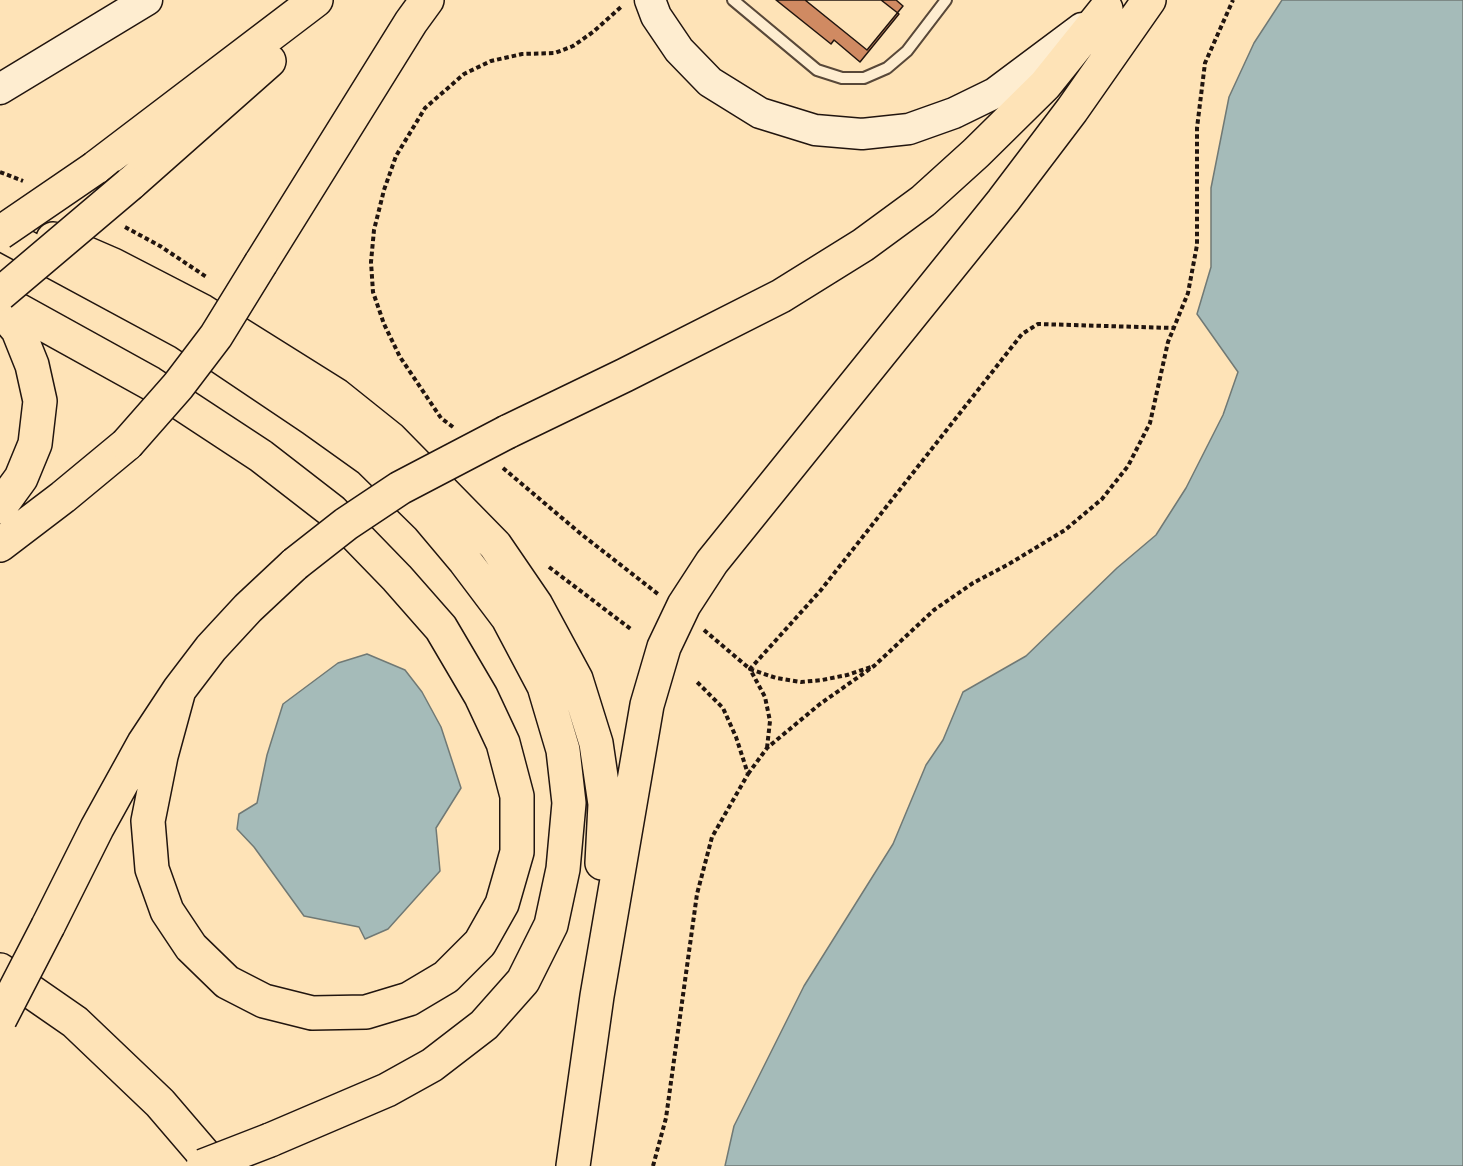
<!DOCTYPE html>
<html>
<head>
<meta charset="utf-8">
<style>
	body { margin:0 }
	canvas { display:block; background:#fee3b7 }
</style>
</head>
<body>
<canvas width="1463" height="1166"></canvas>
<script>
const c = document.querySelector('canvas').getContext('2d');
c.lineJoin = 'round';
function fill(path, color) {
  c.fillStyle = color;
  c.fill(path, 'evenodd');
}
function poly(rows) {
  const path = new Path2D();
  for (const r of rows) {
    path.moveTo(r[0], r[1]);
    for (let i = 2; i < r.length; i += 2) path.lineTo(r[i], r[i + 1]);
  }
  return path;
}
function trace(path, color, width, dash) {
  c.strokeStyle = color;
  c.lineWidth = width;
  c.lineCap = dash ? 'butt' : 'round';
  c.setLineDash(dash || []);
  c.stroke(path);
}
const water = poly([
	[1282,0,1463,0,1463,1166,725,1166,734,1126,804,986,893,844,926,765,943,740,963,692,1026,656,1117,568,1156,535,1186,488,1223,415,1238,372,1197,314,1211,267,1211,188,1229,97,1254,43,1282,0],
	[367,654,405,670,422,692,441,727,461,788,436,828,440,871,388,929,365,939,359,927,304,916,254,847,237,829,239,814,257,803,267,755,283,704,338,663,367,654]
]);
const building = poly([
	[776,0,881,0,899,14,860,62,834,40,831,44,776,0],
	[805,0,896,0,903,6,867,50,805,0]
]);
const path = poly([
	[0,172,23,181],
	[125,227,160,246,208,278],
	[453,427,441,418,400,357,384,324,373,292,371,262,374,230,384,190,396,156,425,108,464,74,491,61,522,54,555,53,573,46,593,32,622,6],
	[503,468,581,534,658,594],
	[549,567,632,630],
	[704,630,750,669,776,678,801,682,822,680,847,675,871,667],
	[767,748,770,721,765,697,750,669,821,590,1022,334,1038,324,1173,328],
	[748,774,767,748,820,704,874,666,934,610,973,583,1009,564,1065,530,1102,499,1128,466,1150,423,1168,342,1188,293,1197,245,1197,128,1205,63,1233,0],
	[653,1166,666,1118,697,894,712,837,748,774,736,737,723,708,697,682]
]);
const lane = poly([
	[733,0,817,70,842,78,864,78,887,68,907,51,946,0]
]);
const secondary = poly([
	[650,0,656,16,679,50,710,82,760,113,815,130,862,134,909,129,954,113,995,93,1082,28],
	[0,89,147,0]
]);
const highway = poly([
	[95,168,316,0],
	[130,184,269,61],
	[0,233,185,333,313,419,369,459,428,517,465,561,508,618,544,686,563,750,569,803,563,869,551,925,523,981,484,1025,432,1065,387,1090,270,1140],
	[53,239,113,265,202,311,336,395,391,439,495,545,536,605,576,679,596,743,605,804,602,863],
	[261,263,411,22,427,0],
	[0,300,150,383,261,456,332,511,397,578,441,628,481,696,503,743,517,796,517,852,502,904,480,943,446,977,409,999,366,1012,312,1013,264,1001,227,982,191,947,167,911,152,869,148,821,161,756,179,690],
	[0,309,18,330,32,365,40,401,35,444,21,478,0,507],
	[507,432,625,375,781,296,863,245,923,201,976,153,1045,85,1106,9],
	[0,545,63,497,127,444],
	[48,926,97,828,144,743,179,690,211,648,248,608,295,564],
	[0,970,75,1022,160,1103,214,1166],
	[573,1166,597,996,647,705,664,647,684,605,712,562,1003,201,1072,110,1149,0]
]);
const highwayBridge = poly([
	[0,233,95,168],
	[0,294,130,184],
	[127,444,178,386,216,336,261,263],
	[295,564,346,524,400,488,507,432],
	[0,1019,48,926],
	[203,1166,270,1140]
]);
fill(water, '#a5bbb9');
trace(water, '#707975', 1.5);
fill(building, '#d08a62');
trace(building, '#21150f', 1.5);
trace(lane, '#584839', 14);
trace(secondary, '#21150f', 33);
trace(highway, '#21150f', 36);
trace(path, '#21150f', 4, [4.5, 3]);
trace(lane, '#feedd0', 10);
trace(secondary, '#feedd0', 30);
trace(highway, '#fee3b7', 33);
trace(highwayBridge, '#21150f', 36, []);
trace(highwayBridge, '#fee3b7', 33);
</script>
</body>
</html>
